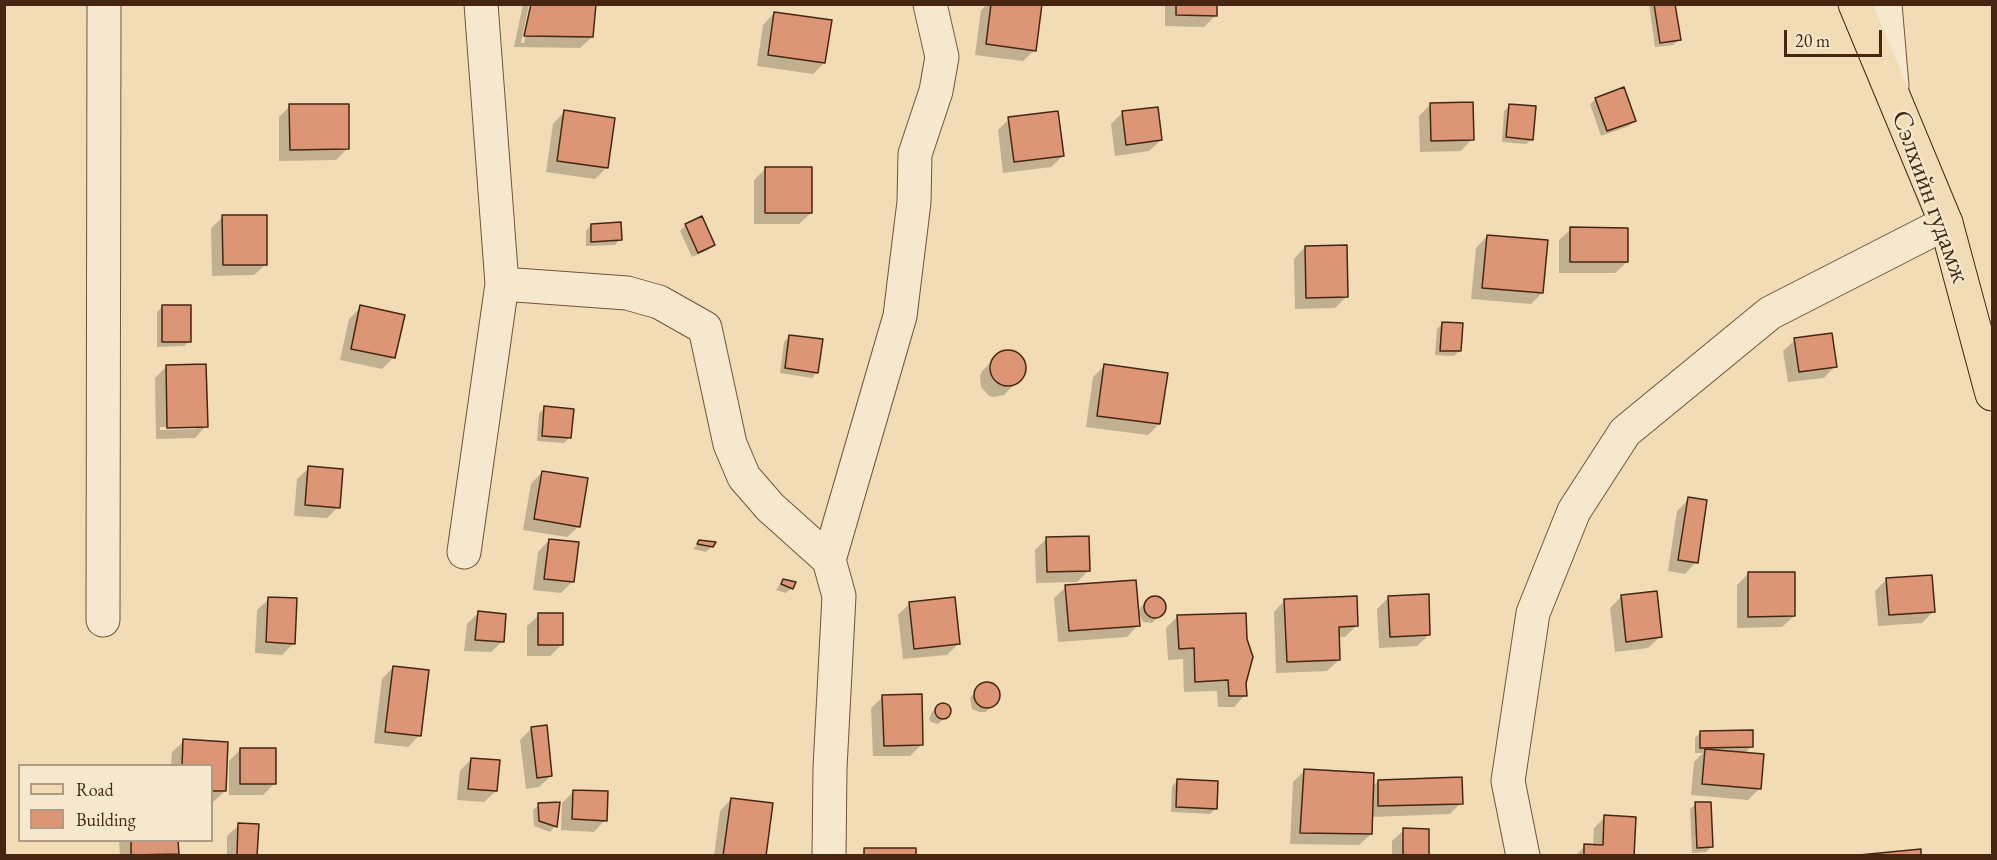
<!DOCTYPE html>
<html>
<head>
<meta charset="utf-8">
<style>
	body { margin:0 }
	#map { position:relative; width:1997px; height:860px; overflow:hidden; background:#f1dcb5; font-family:"EB Garamond",serif }
	canvas { display:block }
	.frame { position:absolute; inset:0; border:6px solid #462612; pointer-events:none }
	.legend { position:absolute; left:18px; top:764px; width:195px; height:78px; box-sizing:border-box; background:#f6e8cf; border:2px solid #b09a83; margin:0; padding:8px 10px; list-style:none; font-size:18px; color:#462612 }
	.legend li { display:flex; align-items:center; gap:12px; height:30px }
	.legend b { width:30px; border:2px solid #b09a83 }
	.scale { position:absolute; left:1784px; top:30px; width:98px; height:27px; box-sizing:border-box; border:3px solid #462612; border-top:0; padding-left:8px; font-size:18px; line-height:21px; white-space:nowrap; color:#462612; -webkit-text-stroke:4px #f6e8cf; paint-order:stroke }
</style>
</head>
<body>
<div id="map">
<canvas width="1997" height="860"></canvas>
<div class="frame"></div>
<ul class="legend">
<li><b style="height:8px;background:#f1dcb5"></b>Road</li>
<li><b style="height:16px;background:#dc9675"></b>Building</li>
</ul>
<div class="scale">20 m</div>
</div>
<script>
const c = document.querySelector('canvas').getContext('2d');
c.lineJoin = 'round';
function fill(path, color) {
  c.fillStyle = color;
  c.fill(path, 'evenodd');
}
function poly(rows) {
  const path = new Path2D();
  for (const r of rows) {
    if (r.length === 3) {
      path.moveTo(r[0] + r[2], r[1]);
      path.arc(r[0], r[1], r[2], 0, 2 * Math.PI);
      continue;
    }
    path.moveTo(r[0], r[1]);
    for (let i = 2; i < r.length; i += 2) path.lineTo(r[i], r[i + 1]);
  }
  return path;
}
function trace(path, color, width, dash) {
  c.strokeStyle = color;
  c.lineWidth = width;
  c.lineCap = dash ? 'butt' : 'round';
  c.setLineDash(dash || []);
  c.stroke(path);
}
function write(font, color, halo, rows, align = 'center') {
  c.font = font + ' "EB Garamond",serif';
  c.lineWidth = 4.5;
  c.setLineDash([]);
  c.textBaseline = 'middle';
  c.strokeStyle = halo;
  c.fillStyle = color;
  for (const [text, x, y, turn = 0] of rows) {
    c.save();
    c.translate(x, y);
    c.rotate((+turn || 0) * Math.PI / 180);
    c.textAlign = isNaN(turn) ? turn : align;
    if (halo) c.strokeText(text, 0, 0);
    c.fillText(text, 0, 0);
    c.restore();
  }
}
const shadow = poly([
	[523,4,529,4,521,43,524,43,532,4,592,37,580,48,514,47],
	[987,4,1037,4,1035,50,1023,61,975,55,981,10],
	[1165,4,1216,4,1216,15,1204,27,1165,26],
	[1649,4,1674,4,1679,40,1673,45,1655,47],
	[774,13,824,63,813,74,757,66,763,25],
	[1596,99,1635,121,1629,126,1601,136,1590,104],
	[1431,104,1472,139,1461,151,1420,152,1419,116],
	[1510,105,1532,139,1526,144,1502,142,1504,111],
	[290,106,347,149,336,160,279,161,279,117],
	[564,112,606,168,595,179,546,172,553,124],
	[1122,113,1161,140,1149,151,1115,156,1111,124],
	[1009,119,1063,156,1051,167,1003,173,998,130],
	[765,169,811,213,799,224,754,224,754,180],
	[223,217,266,264,254,275,212,276,211,228],
	[701,218,713,245,708,250,692,257,680,231,685,226],
	[591,225,620,239,615,245,586,246,586,231],
	[1571,229,1627,262,1615,273,1559,273,1559,240],
	[1487,236,1542,293,1531,304,1471,299,1476,248],
	[1305,247,1347,296,1335,308,1295,309,1294,259],
	[163,306,190,341,184,346,157,347,157,312],
	[361,307,394,357,382,369,340,360,349,319],
	[1442,324,1459,351,1454,356,1435,355,1437,329],
	[790,336,817,372,812,378,780,373,784,342],
	[1795,340,1835,366,1824,378,1788,382,1783,351],
	[1004,353,1015,353,1022,360,1025,370,1023,375,1004,395,994,397,989,396,981,387,980,376,982,371,994,359],
	[1105,365,1159,424,1148,435,1086,427,1093,377],
	[166,367,206,426,195,438,156,439,155,378],
	[196,426,196,429,160,430,160,427],
	[545,408,569,438,564,443,537,441,539,413],
	[309,468,338,507,327,518,294,516,297,479],
	[542,472,579,526,567,537,523,530,531,484],
	[1689,499,1696,562,1685,574,1668,571,1677,511],
	[1047,538,1088,571,1077,582,1036,583,1035,550],
	[549,540,572,582,561,593,533,590,538,552],
	[700,542,712,546,706,552,693,549],
	[1749,573,1794,616,1782,627,1737,628,1737,585],
	[1887,579,1933,612,1922,623,1878,626,1875,591],
	[783,580,792,588,786,593,776,590],
	[1066,587,1138,625,1127,637,1058,642,1054,598],
	[1389,597,1429,635,1417,646,1379,648,1377,609],
	[1621,597,1660,637,1648,648,1615,652,1610,608],
	[1155,598,1161,600,1164,605,1163,612,1152,623,1143,622,1139,614,1140,608,1146,602],
	[269,599,293,644,282,655,255,653,257,610],
	[1285,600,1356,626,1345,637,1338,637,1339,660,1327,671,1276,673,1274,612],
	[910,603,958,644,947,655,903,659,898,615],
	[478,613,503,641,491,652,464,651,467,624],
	[539,615,562,644,550,656,527,656,527,626],
	[1178,616,1245,683,1245,695,1234,707,1218,707,1217,691,1184,692,1183,659,1168,660,1166,628],
	[393,667,420,735,408,747,374,743,382,679],
	[989,684,997,690,998,696,986,712,979,712,972,709,970,698,981,685],
	[883,697,922,744,910,756,873,756,871,708],
	[942,704,946,705,950,711,948,715,938,724,931,722,929,719,932,712],
	[532,728,551,776,539,787,526,789,520,740],
	[1701,732,1752,746,1744,754,1760,788,1748,800,1691,795,1694,762,1703,753,1695,753,1695,738],
	[184,741,227,743,225,791,213,802,212,802,212,766,171,766,172,752],
	[241,749,274,784,263,795,229,795,229,761],
	[471,759,496,791,484,802,457,800,460,771],
	[1304,771,1372,787,1378,781,1461,803,1450,814,1371,817,1371,834,1359,845,1290,844,1293,782],
	[1177,781,1216,808,1210,814,1171,812,1172,786],
	[574,791,605,820,594,832,561,830,562,803],
	[731,799,765,856,714,856,720,811],
	[1696,804,1711,847,1706,852,1692,853,1690,809],
	[539,805,555,826,550,832,534,826,533,810],
	[1605,817,1632,856,1575,856,1585,846,1593,846,1594,828],
	[239,825,256,855,227,856,227,836],
	[1404,830,1427,856,1392,856,1392,841],
	[119,840,177,840,177,853,175,856,120,856]
]);
const building = poly([
	[531,4,596,4,593,37,524,36,531,4],
	[991,4,1042,4,1036,51,986,44,991,4],
	[1176,4,1217,4,1217,16,1176,15,1176,4],
	[1654,4,1675,4,1681,40,1660,43,1654,4],
	[774,12,832,20,825,63,768,55,774,12],
	[1624,87,1636,121,1607,131,1595,98,1624,87],
	[1473,102,1474,140,1431,141,1430,103,1473,102],
	[289,104,349,104,349,149,290,150,289,104],
	[1509,104,1536,106,1533,140,1506,137,1509,104],
	[1158,107,1162,140,1126,145,1122,111,1158,107],
	[564,110,615,118,608,168,557,161,564,110],
	[1058,111,1064,156,1014,162,1008,117,1058,111],
	[765,167,812,167,812,213,765,213,765,167],
	[222,215,267,215,267,265,223,265,222,215],
	[702,216,715,245,698,253,685,224,702,216],
	[621,222,622,240,591,242,591,224,621,222],
	[1570,227,1628,228,1628,262,1570,262,1570,227],
	[1487,235,1548,240,1543,293,1482,288,1487,235],
	[1347,245,1348,297,1306,298,1305,246,1347,245],
	[162,305,191,305,191,342,162,342,162,305],
	[360,305,405,315,395,358,351,349,360,305],
	[1442,322,1463,323,1461,351,1440,351,1442,322],
	[1832,333,1837,367,1799,372,1794,338,1832,333],
	[789,335,823,339,818,373,785,368,789,335],
	[1008,368,18],
	[206,364,208,427,167,428,166,365,206,364],
	[1104,364,1168,373,1160,424,1097,416,1104,364],
	[544,406,574,409,571,438,542,436,544,406],
	[308,466,343,469,340,508,305,505,308,466],
	[542,471,588,478,580,527,534,519,542,471],
	[1688,497,1707,500,1698,563,1678,560,1688,497],
	[1089,536,1090,571,1047,572,1046,537,1089,536],
	[549,539,579,542,574,582,544,579,549,539],
	[699,540,716,542,713,547,697,544,699,540],
	[1748,572,1795,572,1795,616,1748,617,1748,572],
	[1932,575,1935,612,1889,615,1886,578,1932,575],
	[783,579,796,582,793,589,781,584,783,579],
	[1136,580,1140,626,1069,631,1065,585,1136,580],
	[1657,591,1662,637,1626,642,1621,595,1657,591],
	[1429,594,1430,635,1390,637,1388,596,1429,594],
	[1155,607,11],
	[1357,596,1358,626,1339,627,1340,660,1287,662,1284,599,1357,596],
	[268,597,297,598,295,644,266,642,268,597],
	[955,597,960,644,914,649,909,602,955,597],
	[478,611,506,614,504,642,475,640,478,611],
	[538,613,563,613,563,645,538,645,538,613],
	[1246,613,1247,639,1253,657,1246,683,1247,696,1229,696,1228,680,1195,682,1194,648,1179,649,1177,615,1246,613],
	[393,666,429,670,421,736,385,732,393,666],
	[987,695,13],
	[922,694,923,745,884,746,882,695,922,694],
	[943,711,8],
	[547,725,552,776,537,778,531,727,547,725],
	[1753,730,1753,747,1700,748,1700,731,1753,730],
	[183,739,228,742,226,791,212,791,212,766,182,766,183,739],
	[240,748,276,748,276,784,240,784,240,748],
	[1705,749,1764,754,1761,789,1702,784,1705,749],
	[471,758,500,760,497,791,468,789,471,758],
	[1304,769,1374,773,1372,834,1300,833,1304,769],
	[1462,777,1463,804,1378,806,1378,780,1462,777],
	[1177,779,1218,781,1217,809,1176,807,1177,779],
	[573,790,608,791,607,821,572,819,573,790],
	[731,798,773,803,766,856,723,856,731,798],
	[560,802,557,827,539,821,538,803,560,802],
	[1695,802,1711,802,1713,847,1697,848,1695,802],
	[1604,815,1636,817,1634,856,1584,856,1584,844,1603,845,1604,815],
	[238,823,259,824,257,856,237,855,238,823],
	[1403,828,1429,829,1429,856,1403,856,1403,828],
	[131,840,178,840,179,854,131,855,131,840],
	[864,848,916,848,916,856,864,856,864,848],
	[1921,849,1921,856,1859,855,1921,849]
]);
const minor = poly([
	[1885,4,1892,86],
	[502,284,627,293,659,302,705,328,730,444,744,477,770,507,829,560],
	[464,552,502,284,481,4],
	[103,620,104,4],
	[829,856,830,768,839,596,829,560,900,316,914,202,915,154,936,91,942,57,930,4],
	[1523,856,1508,781,1533,613,1574,511,1625,432,1770,313,1946,223]
]);
const major = poly([
	[1855,4,1946,223,1992,394]
]);
const streetNames = [
	["Сэлхийн гудамж",1930,197,70]
];
fill(shadow, '#0003');
fill(building, '#dc9675');
trace(building, '#462612', 1.5);
trace(minor, '#71543b', 35);
trace(major, '#462612', 35);
trace(minor, '#f6e8cf', 33);
trace(major, '#f1dcb5', 33);
write('27px', '#462612', '#f6e8cf', streetNames);
</script>
</body>
</html>
